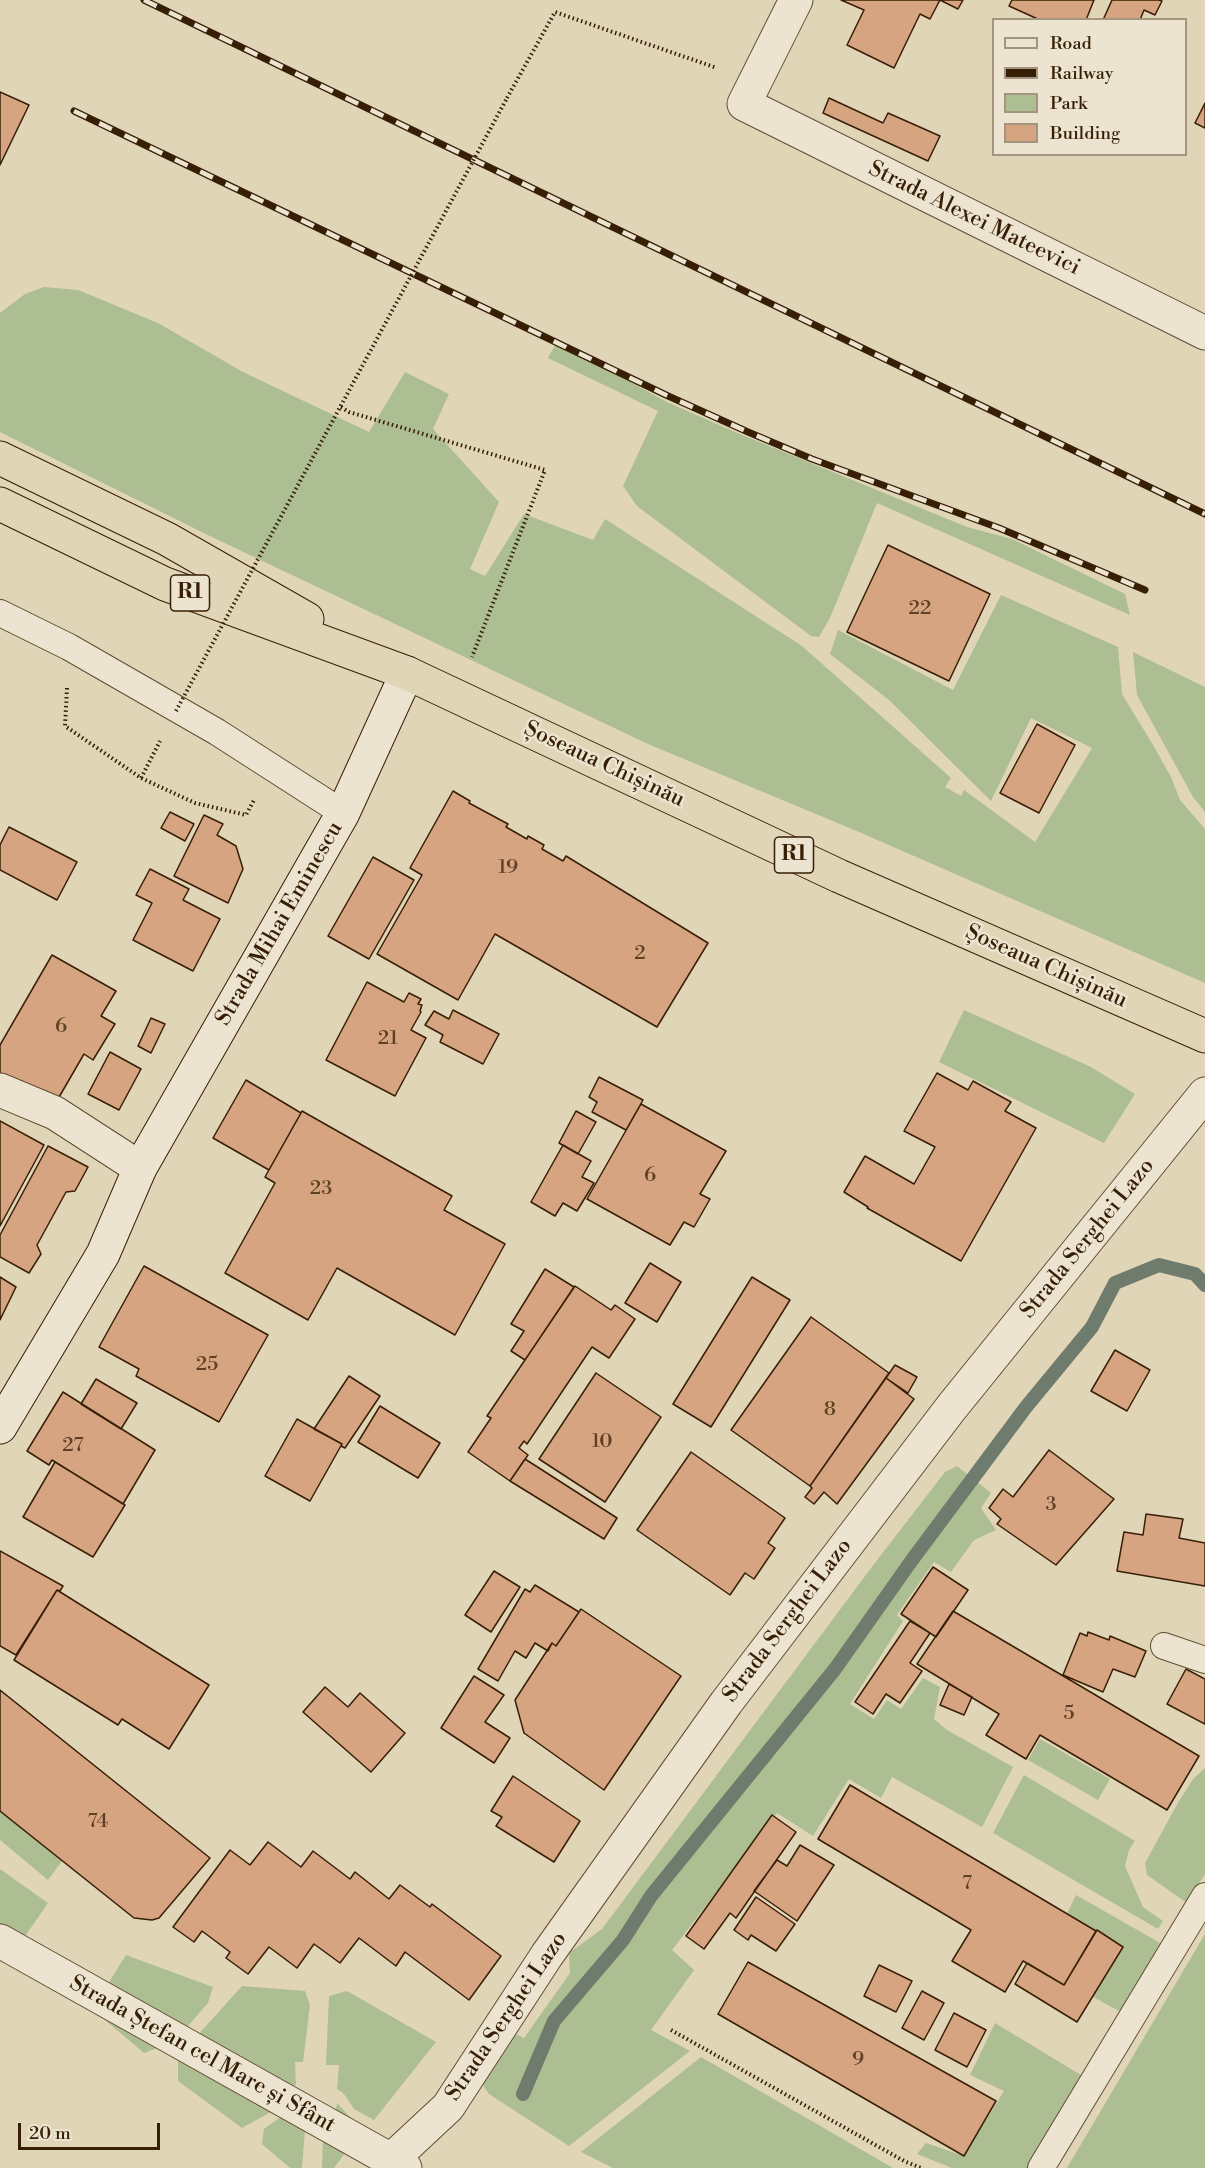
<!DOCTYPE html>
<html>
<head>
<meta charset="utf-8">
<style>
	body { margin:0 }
	#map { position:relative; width:1205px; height:2168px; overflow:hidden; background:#e1d5b7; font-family:"Libre Bodoni",serif }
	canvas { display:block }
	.legend { position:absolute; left:992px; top:18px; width:195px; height:138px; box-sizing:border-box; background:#ece4d0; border:2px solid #a4957f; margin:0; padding:8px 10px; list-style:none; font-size:18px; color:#371f05 }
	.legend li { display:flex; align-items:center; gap:12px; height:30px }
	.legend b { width:30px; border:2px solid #a4957f }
	.scale { position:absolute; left:18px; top:2123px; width:142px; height:27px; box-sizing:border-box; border:3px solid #371f05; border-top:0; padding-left:8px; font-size:18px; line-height:21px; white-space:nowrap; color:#371f05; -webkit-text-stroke:4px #ece4d0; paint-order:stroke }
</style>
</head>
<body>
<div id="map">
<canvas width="1205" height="2168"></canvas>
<ul class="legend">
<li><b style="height:8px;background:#ece4d0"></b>Road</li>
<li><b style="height:8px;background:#371f05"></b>Railway</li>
<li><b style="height:16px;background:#adbe93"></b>Park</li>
<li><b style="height:16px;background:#d7a482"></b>Building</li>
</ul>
<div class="scale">20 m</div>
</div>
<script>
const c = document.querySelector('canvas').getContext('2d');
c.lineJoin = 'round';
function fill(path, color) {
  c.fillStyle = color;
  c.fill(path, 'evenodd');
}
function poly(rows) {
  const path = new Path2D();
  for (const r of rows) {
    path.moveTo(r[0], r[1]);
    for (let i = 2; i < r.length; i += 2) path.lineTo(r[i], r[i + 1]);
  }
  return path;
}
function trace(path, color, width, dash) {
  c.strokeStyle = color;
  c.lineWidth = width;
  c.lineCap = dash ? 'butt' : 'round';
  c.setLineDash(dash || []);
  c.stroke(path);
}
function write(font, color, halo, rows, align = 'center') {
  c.font = font + ' "Libre Bodoni",serif';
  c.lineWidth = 5;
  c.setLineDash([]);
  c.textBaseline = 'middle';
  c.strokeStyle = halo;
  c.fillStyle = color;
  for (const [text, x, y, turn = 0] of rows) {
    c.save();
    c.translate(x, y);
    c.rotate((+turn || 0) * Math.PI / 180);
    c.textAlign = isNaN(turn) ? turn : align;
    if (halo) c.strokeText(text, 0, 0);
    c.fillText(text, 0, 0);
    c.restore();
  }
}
const green = poly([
	[44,287,78,290,158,323,243,372,369,432,405,372,449,394,433,429,499,502,470,569,485,576,524,514,593,540,605,519,802,646,951,778,945,787,961,796,964,790,1035,842,1092,748,1031,718,991,801,889,700,830,654,838,630,953,690,1001,595,1118,647,1122,694,1153,745,1171,777,1180,800,1205,829,1205,983,859,832,648,744,214,538,0,432,0,313,25,294],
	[557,342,667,402,728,429,967,527,1012,539,1125,594,1130,615,877,503,830,618,819,637,811,636,637,506,623,486,658,411,548,358],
	[1133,652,1205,687,1205,812,1193,797,1137,695],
	[964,1010,1091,1067,1135,1094,1104,1143,939,1062],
	[957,1466,991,1493,981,1508,996,1530,974,1540,951,1572,934,1562,897,1615,903,1621,850,1704,874,1719,887,1700,901,1709,923,1678,940,1687,934,1719,947,1730,1013,1767,982,1827,892,1777,881,1798,849,1779,813,1836,777,1813,672,1950,694,1970,651,2030,690,2051,569,2146,489,2094,481,2082,506,2029,524,2038,570,1973,569,1953,602,1929,871,1568,945,1472],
	[1040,1739,1110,1779,1098,1800,1028,1760],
	[1205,1768,1205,1874,1187,1903,1147,1875,1145,1863,1179,1801,1193,1779],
	[1024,1775,1135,1841,1129,1850,1125,1866,1143,1907,1163,1921,1158,1929,993,1833],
	[0,1811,62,1861,48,1880,0,1840],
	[0,1869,48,1903,17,1948,0,1935],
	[1076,1895,1162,1944,1121,2012,1093,1997,1123,1947,1067,1914],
	[1205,1934,1205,2168,1067,2168],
	[126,1955,213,1987,208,2003,174,2042,144,2053,92,2009],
	[242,1986,305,1991,310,2005,303,2062,295,2062,296,2084,284,2101,269,2113,242,2128,178,2081,178,2057],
	[347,1991,436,2042,374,2120,354,2109,344,2094,337,2089,339,2065,326,2065,329,1996],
	[995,2023,1081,2075,1027,2168,952,2168,917,2154,926,2143,964,2156,1004,2091,970,2075],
	[701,2057,893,2168,613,2168,581,2152],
	[337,2103,362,2130,334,2168,322,2168,324,2109,336,2109],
	[296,2106,307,2106,302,2168,290,2168,262,2144,264,2129]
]);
const stream = poly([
	[523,2094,554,2021,623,1940,651,1896,835,1669,912,1560,1026,1407,1092,1327,1115,1283,1159,1265,1195,1274,1205,1285]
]);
const building = poly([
	[841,0,963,0,958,9,940,0,930,19,920,14,894,68,847,45,864,10,841,0],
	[1012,0,1094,0,1086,20,1040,20,1009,6,1012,0],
	[1112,0,1159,0,1162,1,1155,15,1144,10,1140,20,1103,20,1112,0],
	[0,92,29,105,0,165,0,92],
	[829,98,883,123,888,113,940,136,928,161,823,113,829,98],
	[1205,103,1205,128,1195,123,1205,103],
	[888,545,990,594,949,681,847,632,888,545],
	[1037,724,1075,745,1039,813,1000,793,1037,724],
	[453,791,470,801,469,803,508,824,506,827,527,839,528,836,544,845,542,849,563,861,566,856,708,943,657,1027,495,934,458,1000,377,954,422,875,410,868,453,791],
	[170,812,194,824,185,841,161,828,170,812],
	[204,815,223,824,217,835,236,846,243,869,228,903,174,876,204,815],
	[9,827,77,862,57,900,0,870,0,845,9,827],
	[373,857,414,880,369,959,328,936,373,857],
	[150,869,189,889,183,900,220,919,193,971,133,940,152,903,136,895,150,869],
	[52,955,116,991,101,1016,115,1024,93,1060,84,1054,51,1111,0,1081,0,1045,52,955],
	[367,982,404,1002,409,993,421,999,418,1004,422,1005,420,1011,421,1012,411,1030,426,1038,395,1096,326,1060,367,982],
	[453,1010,499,1034,483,1064,440,1042,443,1035,425,1025,434,1011,449,1019,453,1010],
	[151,1018,165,1024,151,1053,138,1046,151,1018],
	[110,1052,141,1069,119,1110,88,1094,110,1052],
	[937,1073,968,1090,973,1081,1011,1102,1005,1111,1036,1128,961,1261,867,1208,868,1207,844,1192,865,1156,914,1184,935,1147,904,1131,937,1073],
	[599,1077,643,1100,626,1130,592,1112,597,1102,589,1097,599,1077],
	[246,1080,301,1113,269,1170,213,1138,246,1080],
	[641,1104,726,1151,700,1194,710,1199,694,1227,684,1222,670,1245,587,1199,641,1104],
	[302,1111,452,1196,444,1210,505,1244,455,1335,337,1268,308,1320,225,1273,275,1183,265,1177,302,1111],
	[576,1111,596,1122,578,1154,559,1143,576,1111],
	[0,1121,44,1145,0,1226,0,1121],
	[563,1145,591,1161,582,1177,594,1183,577,1211,563,1203,555,1216,531,1202,563,1145],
	[48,1146,88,1167,75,1191,66,1192,37,1245,41,1254,29,1273,0,1257,0,1235,48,1146],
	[650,1263,681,1282,657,1322,625,1303,650,1263],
	[144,1266,268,1335,219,1422,136,1376,139,1369,99,1347,144,1266],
	[545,1269,574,1287,525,1360,511,1351,524,1331,511,1324,545,1269],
	[0,1277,16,1287,0,1320,0,1277],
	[752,1277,790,1300,711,1427,673,1404,752,1277],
	[575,1286,611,1310,615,1305,635,1319,609,1358,592,1347,527,1444,524,1441,519,1448,528,1455,510,1481,468,1452,491,1418,487,1416,575,1286],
	[811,1317,889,1373,810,1486,731,1430,811,1317],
	[1115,1350,1150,1370,1127,1411,1091,1391,1115,1350],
	[895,1365,917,1377,908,1393,886,1378,895,1365],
	[596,1373,661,1417,605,1502,539,1459,596,1373],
	[349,1376,380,1396,345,1448,341,1446,342,1444,314,1429,349,1376],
	[886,1378,914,1399,837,1504,824,1492,814,1504,805,1497,812,1488,810,1486,886,1378],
	[96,1379,137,1403,121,1429,81,1404,96,1379],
	[63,1392,155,1450,123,1504,52,1460,49,1465,27,1451,63,1392],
	[380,1406,440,1443,418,1478,358,1442,380,1406],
	[297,1419,342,1444,310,1501,265,1476,297,1419],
	[1049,1450,1114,1499,1056,1565,997,1524,1001,1519,989,1508,1003,1489,1013,1497,1049,1450],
	[691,1452,785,1518,768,1543,775,1548,754,1579,745,1573,730,1595,637,1530,691,1452],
	[525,1459,617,1518,604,1539,510,1481,525,1459],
	[55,1462,125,1505,93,1557,23,1517,55,1462],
	[1146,1514,1183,1519,1179,1538,1205,1543,1205,1586,1117,1571,1124,1532,1143,1535,1146,1514],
	[0,1551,63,1586,60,1591,57,1590,16,1655,0,1646,0,1551],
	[933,1567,968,1590,936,1637,901,1614,933,1567],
	[494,1571,520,1587,491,1632,465,1615,494,1571],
	[535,1585,579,1612,556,1646,552,1643,548,1651,535,1643,526,1658,515,1651,498,1681,478,1669,525,1589,530,1592,535,1585],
	[57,1590,209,1685,169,1749,122,1719,118,1725,14,1660,57,1590],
	[581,1609,681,1676,604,1790,524,1733,515,1700,552,1643,556,1646,581,1609],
	[953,1611,1199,1756,1167,1810,1040,1735,1026,1759,986,1735,999,1714,917,1664,953,1611],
	[910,1621,930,1633,910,1663,922,1671,900,1703,886,1694,873,1714,855,1702,910,1621],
	[1088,1632,1109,1640,1110,1636,1146,1651,1135,1677,1113,1669,1103,1692,1063,1675,1080,1633,1087,1636,1088,1632],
	[1186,1669,1205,1679,1205,1724,1167,1704,1186,1669],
	[474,1676,504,1695,485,1722,510,1738,494,1763,441,1728,474,1676],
	[949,1684,972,1697,964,1715,940,1705,949,1684],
	[325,1687,348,1707,360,1693,405,1733,371,1772,303,1712,325,1687],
	[0,1690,210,1858,159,1918,152,1920,134,1918,0,1811,0,1690],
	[513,1776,580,1821,554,1862,496,1826,502,1817,491,1811,513,1776],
	[850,1785,1096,1931,1064,1985,1023,1961,1005,1992,952,1961,971,1930,818,1839,850,1785],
	[772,1815,796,1832,736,1918,730,1913,704,1949,686,1936,772,1815],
	[268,1842,301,1867,313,1851,350,1879,355,1872,389,1899,400,1885,430,1907,432,1904,501,1956,469,2000,405,1952,396,1966,359,1938,340,1963,314,1944,297,1968,269,1947,248,1974,226,1958,230,1952,202,1931,194,1942,173,1927,230,1850,250,1865,268,1842],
	[800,1845,834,1865,797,1921,754,1891,777,1860,787,1866,800,1845],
	[756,1897,795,1924,776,1951,751,1935,748,1940,734,1930,756,1897],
	[1097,1930,1123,1947,1077,2022,1015,1984,1027,1963,1064,1985,1097,1930],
	[748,1962,996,2101,964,2156,718,2014,748,1962],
	[879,1965,912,1981,896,2012,864,1996,879,1965],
	[922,1991,944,2003,924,2040,902,2028,922,1991],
	[954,2013,986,2030,967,2067,935,2050,954,2013]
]);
const path = poly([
	[507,98,555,12,717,68],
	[341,407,349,412,545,470,472,657],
	[67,688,65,726,141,778,195,803,246,815,254,800],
	[141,778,160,741],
	[671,2030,904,2161,921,2168]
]);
const service = poly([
	[0,613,69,647,217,732,343,813],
	[1164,1646,1205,1660],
	[1041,2168,1205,1896]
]);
const minor = poly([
	[796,0,744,104,1205,333],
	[0,1090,55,1113,140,1168],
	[390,2161,448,2107,547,1955,726,1703,951,1408,1205,1094]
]);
const tertiary = poly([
	[0,1941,405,2168]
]);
const secondary = poly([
	[0,1427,103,1254,140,1168,343,813,407,673]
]);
const trunk = poly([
	[0,458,167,539,307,619],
	[0,504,165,584,407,673,839,876,1205,1036]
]);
const rail = poly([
	[144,0,1205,514],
	[74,111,666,395,748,432,812,459,999,528,1145,590]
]);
const pathBridge = poly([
	[176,711,507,98]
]);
const numberNames = [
	["22",920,609],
	["19",508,868],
	["2",640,954],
	["6",61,1027],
	["21",388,1039],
	["6",650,1176],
	["23",321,1189],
	["25",207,1365],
	["8",830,1410],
	["10",602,1442],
	["27",73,1446],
	["3",1051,1505],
	["5",1069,1714],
	["74",98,1822],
	["7",967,1884],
	["9",858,2060]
];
const shields = [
	[190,593,39],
	[794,855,39]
];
const shieldNames = [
	["R1",190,593],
	["R1",794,855]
];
const streetNames = [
	["Strada Alexei Mateevici",974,219,26],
	["Șoseaua Chișinău",604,765,25],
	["Strada Mihai Eminescu",280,924,-60],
	["Șoseaua Chișinău",1046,967,24],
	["Strada Serghei Lazo",1088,1239,-51],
	["Strada Serghei Lazo",788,1621,-53],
	["Strada Serghei Lazo",507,2017,-56],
	["Strada Ștefan cel Mare și Sfânt",202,2055,29]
];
fill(green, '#adbe93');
trace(stream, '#6f7b6c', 14);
fill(building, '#d7a482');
trace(building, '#371f05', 1.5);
trace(service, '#624c32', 28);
trace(minor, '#624c32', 35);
trace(tertiary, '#624c32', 35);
trace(secondary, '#371f05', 35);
trace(trunk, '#371f05', 35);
trace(path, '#371f05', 4, [1.5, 3]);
trace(service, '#ece4d0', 26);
trace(minor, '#ece4d0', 33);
trace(tertiary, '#ece4d0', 33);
trace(secondary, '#ece4d0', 33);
trace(trunk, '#e1d5b7', 33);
trace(rail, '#371f05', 7);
trace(rail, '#ece4d0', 4.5, [14]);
trace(pathBridge, '#371f05', 4, [1.5, 3]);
write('20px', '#5f4024', null, numberNames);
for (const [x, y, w] of shields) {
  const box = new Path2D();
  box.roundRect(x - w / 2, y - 18, w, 36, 4.5);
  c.fillStyle = '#ece4d0';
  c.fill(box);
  trace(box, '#371f05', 1.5);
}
write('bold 21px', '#371f05', null, shieldNames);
write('22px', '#371f05', '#ece4d0', streetNames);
</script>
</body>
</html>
